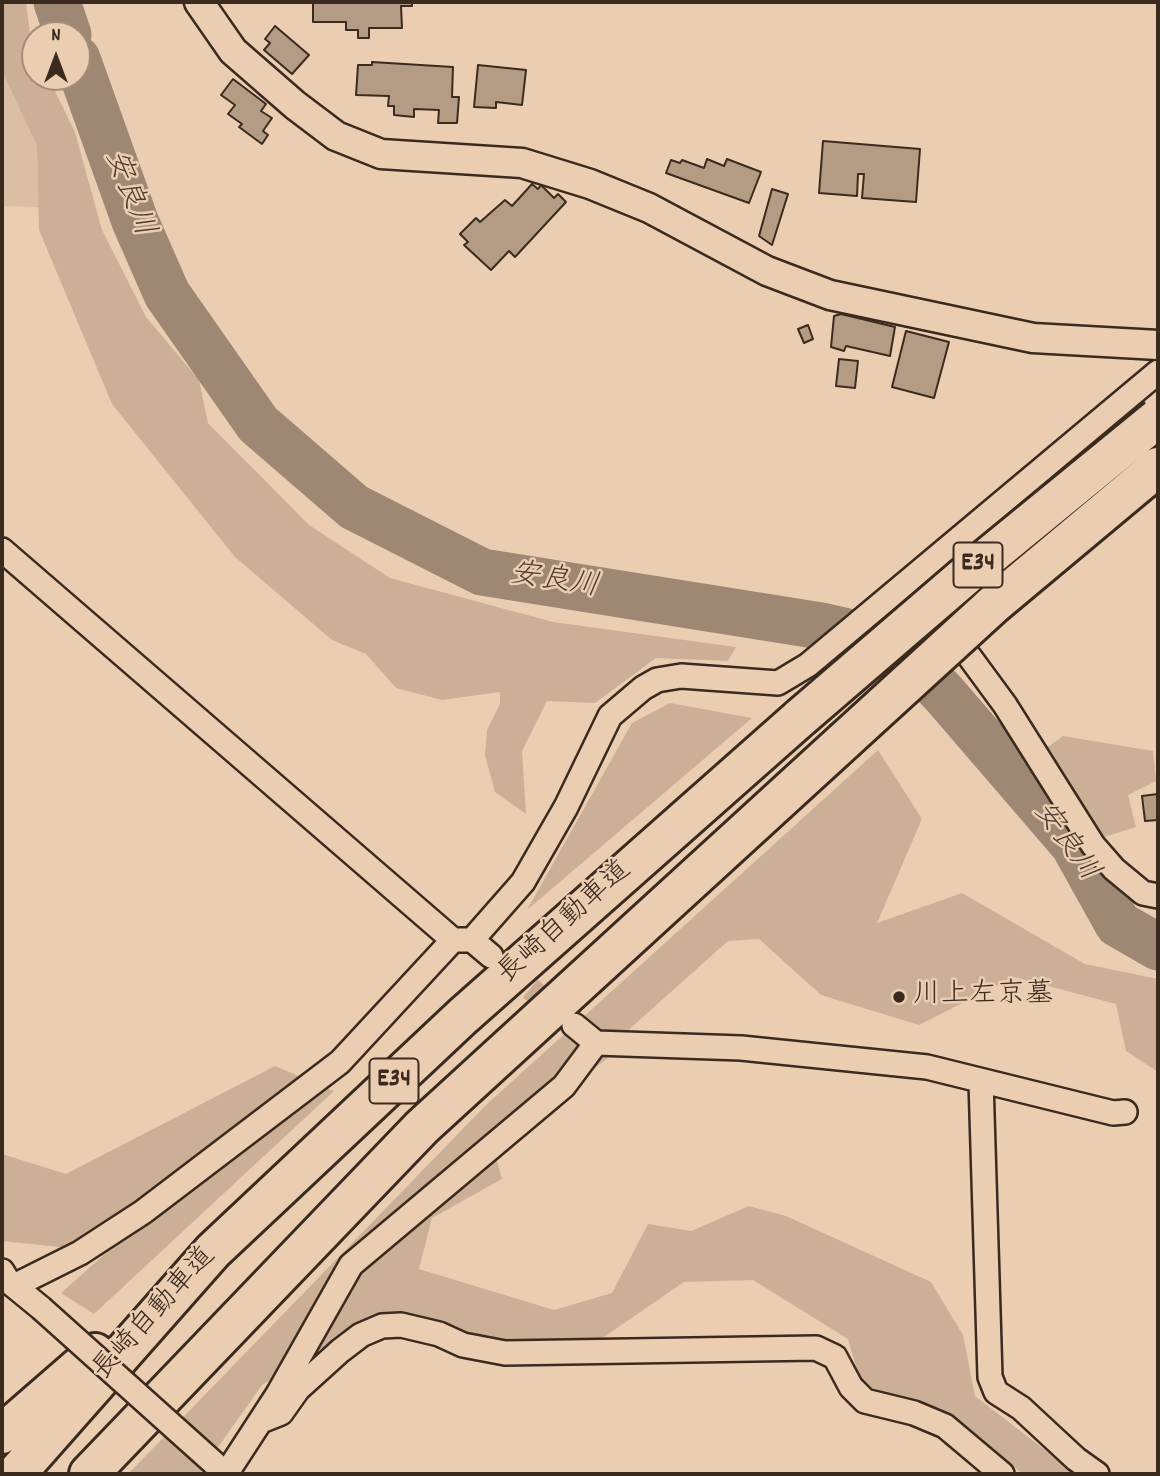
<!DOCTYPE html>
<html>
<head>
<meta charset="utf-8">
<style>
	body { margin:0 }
	#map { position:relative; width:1160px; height:1476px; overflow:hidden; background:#ebceb2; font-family:Dekko,sans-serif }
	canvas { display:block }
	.frame { position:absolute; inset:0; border:4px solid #3b2a1e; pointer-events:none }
	.north { position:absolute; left:21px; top:21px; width:70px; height:70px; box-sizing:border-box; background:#ebceb2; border:2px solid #a58c77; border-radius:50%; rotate:0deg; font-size:19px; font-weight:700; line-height:28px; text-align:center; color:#3b2a1e }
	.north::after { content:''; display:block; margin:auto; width:24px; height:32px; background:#3b2a1e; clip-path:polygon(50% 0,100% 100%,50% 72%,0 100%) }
</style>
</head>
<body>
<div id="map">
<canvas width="1160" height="1476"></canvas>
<div class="frame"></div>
<div class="north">N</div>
</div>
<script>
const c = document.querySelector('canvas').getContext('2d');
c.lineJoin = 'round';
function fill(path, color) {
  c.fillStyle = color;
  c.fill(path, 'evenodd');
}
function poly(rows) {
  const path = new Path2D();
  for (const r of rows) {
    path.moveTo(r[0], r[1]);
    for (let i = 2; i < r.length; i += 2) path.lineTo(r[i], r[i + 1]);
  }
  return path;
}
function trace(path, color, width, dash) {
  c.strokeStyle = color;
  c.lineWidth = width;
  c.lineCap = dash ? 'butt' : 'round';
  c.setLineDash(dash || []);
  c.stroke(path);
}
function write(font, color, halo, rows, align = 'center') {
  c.font = font + ' Dekko,"Klee One",sans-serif';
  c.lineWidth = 5;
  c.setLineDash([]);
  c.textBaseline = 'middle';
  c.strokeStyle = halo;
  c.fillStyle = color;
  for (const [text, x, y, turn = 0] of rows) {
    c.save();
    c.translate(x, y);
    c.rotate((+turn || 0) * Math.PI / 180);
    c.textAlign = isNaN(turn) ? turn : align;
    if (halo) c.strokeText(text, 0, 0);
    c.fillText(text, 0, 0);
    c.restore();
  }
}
const built = poly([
	[2,71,37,146,39,207,2,206]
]);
const green = poly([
	[2,2,26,2,31,42,35,51,35,77,48,77,75,132,102,230,146,317,199,380,208,423,309,525,390,578,553,622,736,647,728,661,656,658,595,703,547,701,522,751,526,814,495,792,485,755,487,730,500,704,500,692,442,700,396,688,366,654,332,640,235,557,112,404,39,230,37,146,2,71],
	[670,703,752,718,527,910,632,723],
	[1063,736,1153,751,1156,781,1128,795,1136,827,1101,838,1045,749],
	[878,750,922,819,877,923,962,893,1085,964,1158,979,1158,1072,1126,1051,1116,1004,1014,977,919,1025,821,995,759,939,728,941,625,1033,613,1054,587,1074,497,1161,502,1179,432,1218,419,1269,554,1310,612,1293,648,1224,691,1231,749,1206,786,1216,931,1282,963,1335,975,1396,1076,1474,1023,1474,942,1412,861,1384,848,1339,753,1280,684,1282,601,1339,489,1339,403,1318,368,1320,262,1385,199,1474,128,1474,485,1106],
	[275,1066,334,1091,94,1314,61,1293,107,1252,2,1241,2,1154,66,1174]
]);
const river = poly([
	[57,2,68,35],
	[77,59,135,221,167,294,258,424,354,507,482,572,821,626,895,643,944,694,1074,845,1118,924,1158,947]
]);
const building = poly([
	[313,2,412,2,412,6,401,6,402,28,369,28,369,38,358,38,358,30,346,30,346,22,313,22,313,2],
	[275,26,309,55,292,74,264,50,270,43,265,39,275,26],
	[372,62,453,67,452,97,459,97,457,123,438,123,439,110,414,109,414,117,394,115,394,106,388,106,389,96,356,95,358,65,372,65,372,62],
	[478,65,526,70,522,105,496,102,496,108,474,107,478,65],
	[233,79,266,104,261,111,272,118,263,131,268,135,262,144,239,127,242,124,228,114,235,105,221,95,233,79],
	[823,141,920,149,916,202,862,198,864,174,858,174,857,196,819,193,823,141],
	[707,159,724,166,727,159,761,172,749,203,666,173,671,160,680,163,682,160,704,168,707,159],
	[532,184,538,189,541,185,554,198,558,194,566,202,515,257,509,251,491,270,464,245,468,242,460,234,476,218,480,222,505,200,512,206,532,184],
	[772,189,788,194,772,245,759,236,772,189],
	[841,314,895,327,890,356,846,346,844,351,831,347,834,316,841,314],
	[808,325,813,339,804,343,798,329,808,325],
	[906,331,949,342,934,398,892,387,906,331],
	[839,359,858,361,855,388,836,386,839,359],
	[1158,794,1158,820,1145,821,1142,796,1158,794]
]);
const minorTunnel = poly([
	[504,967,561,1014]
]);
const minor = poly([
	[2,550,453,940,472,940,491,956],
	[911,610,946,632,969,656,1005,705,1093,845,1114,869,1143,893,1158,896],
	[472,940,523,882,566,807,610,716,643,688,657,680,681,676,778,683,808,665,1158,372],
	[596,1043,741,1048,927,1067,1113,1113,1125,1112],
	[981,1081,990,1377,996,1392,1021,1408,1076,1459,1097,1474],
	[2,1271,8,1281,41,1308],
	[14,1286,80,1253,143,1212,340,1062,453,940],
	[261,1421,281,1413,298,1389,340,1351,361,1335,382,1326,401,1325,439,1334,463,1345,505,1353,816,1348,835,1357,851,1387,865,1401,914,1413,945,1426,1002,1474],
	[226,1474,278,1394,351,1265,564,1086,596,1043,574,1025]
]);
const tertiary = poly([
	[199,2,233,51,295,105,336,136,381,154,522,163,590,184,649,208,767,271,830,295,1033,338,1158,345]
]);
const motorway = poly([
	[2,1434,95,1353],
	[16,1474,213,1251,463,1016,801,717],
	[89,1474,422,1127,844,741]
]);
const minorBridge = poly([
	[41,1308,215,1464]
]);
const motorwayBridge = poly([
	[801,717,965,576,1158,418],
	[844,741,994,604,1158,467]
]);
const markers = [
	[899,997,7,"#3b2a1e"]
];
const shields = [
	[978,565,49],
	[394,1081,49]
];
const shieldNames = [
	["E34",978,565],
	["E34",394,1081]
];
const streetNames = [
	["長崎自動車道",566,924,-42],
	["長崎自動車道",156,1315,-48]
];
const poiNames = [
	["川上左京墓",913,997]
];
const waterNames = [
	["安良川",127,194,69],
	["安良川",554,583,9],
	["安良川",1064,843,54]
];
fill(built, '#dabfa4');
fill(green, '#cbb097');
trace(river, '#9f8873', 47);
fill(building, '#b49b84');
trace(building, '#3b2a1e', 2);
trace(minorTunnel, '#c8ad94', 23, [23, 11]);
trace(minor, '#3b2a1e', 28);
trace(tertiary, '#3b2a1e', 33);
trace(motorway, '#3b2a1e', 44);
trace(minor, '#ebceb2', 23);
trace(tertiary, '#ebceb2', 28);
trace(motorway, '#ebceb2', 38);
trace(minorBridge, '#3b2a1e', 28, []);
trace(motorwayBridge, '#3b2a1e', 44, []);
trace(minorBridge, '#ebceb2', 23);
trace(motorwayBridge, '#ebceb2', 38);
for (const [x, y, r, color] of markers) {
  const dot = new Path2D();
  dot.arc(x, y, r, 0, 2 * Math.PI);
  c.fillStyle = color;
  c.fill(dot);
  trace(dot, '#ebceb2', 2.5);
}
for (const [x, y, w] of shields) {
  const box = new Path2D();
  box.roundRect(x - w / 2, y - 22.5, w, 45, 5);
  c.fillStyle = '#ebceb2';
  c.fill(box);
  trace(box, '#3b2a1e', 2);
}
write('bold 26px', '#3b2a1e', null, shieldNames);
write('28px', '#3b2a1e', '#ebceb2', streetNames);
write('28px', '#3b2a1e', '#ebceb2', poiNames, 'left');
write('italic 30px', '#4f3d2f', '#ebceb2', waterNames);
</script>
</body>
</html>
